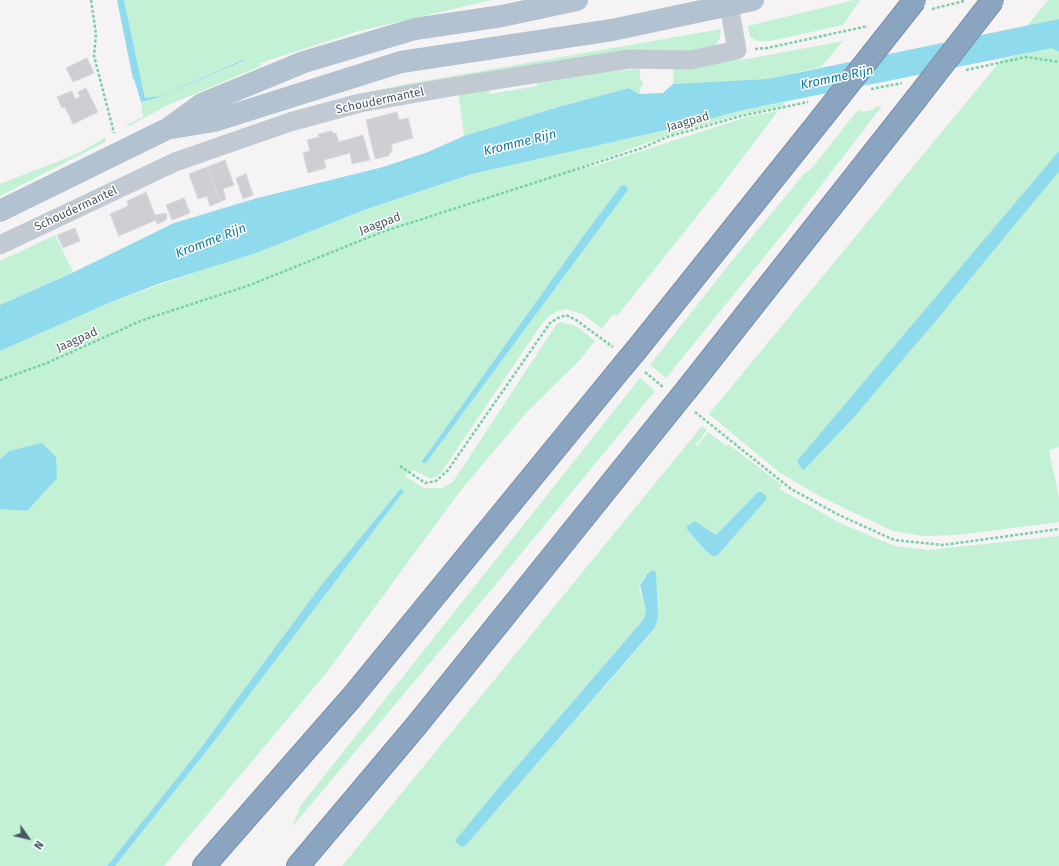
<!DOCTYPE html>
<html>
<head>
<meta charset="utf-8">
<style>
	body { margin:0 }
	#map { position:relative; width:1059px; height:866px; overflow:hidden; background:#f5f3f3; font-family:"Fira Sans",sans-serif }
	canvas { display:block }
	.north { position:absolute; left:8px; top:818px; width:40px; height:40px; -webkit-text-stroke:3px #fff; paint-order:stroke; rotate:124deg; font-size:11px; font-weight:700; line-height:16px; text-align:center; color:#4a5661 }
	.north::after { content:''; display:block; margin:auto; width:14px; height:18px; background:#4a5661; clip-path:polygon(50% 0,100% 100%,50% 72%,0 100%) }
</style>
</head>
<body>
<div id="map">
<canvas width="1059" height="866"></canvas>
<div class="north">N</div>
</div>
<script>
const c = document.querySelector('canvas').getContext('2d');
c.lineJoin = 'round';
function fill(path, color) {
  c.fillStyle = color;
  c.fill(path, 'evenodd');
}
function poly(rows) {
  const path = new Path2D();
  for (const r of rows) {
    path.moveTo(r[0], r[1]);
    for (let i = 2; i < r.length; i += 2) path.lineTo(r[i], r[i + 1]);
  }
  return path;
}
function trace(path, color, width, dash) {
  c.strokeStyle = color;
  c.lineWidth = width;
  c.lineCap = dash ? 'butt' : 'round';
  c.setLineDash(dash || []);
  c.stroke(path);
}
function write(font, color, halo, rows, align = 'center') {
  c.font = font + ' "Fira Sans",sans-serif';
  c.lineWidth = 3;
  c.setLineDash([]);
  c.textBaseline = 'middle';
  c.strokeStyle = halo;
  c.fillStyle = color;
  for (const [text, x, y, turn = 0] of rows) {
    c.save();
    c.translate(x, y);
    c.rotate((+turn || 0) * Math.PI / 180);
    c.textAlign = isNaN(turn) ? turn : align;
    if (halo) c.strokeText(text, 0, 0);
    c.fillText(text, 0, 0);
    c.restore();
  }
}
const green = poly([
	[124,0,492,0,359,31,260,63,261,66,168,105,129,126,125,126,143,117,141,102,160,97,245,60,243,59,161,96,145,98],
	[854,0,860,0,843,25,770,41,758,41,750,37,748,26],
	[1048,0,1059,0,1059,19,1027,26],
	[721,29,720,38,714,47,287,116,286,113,350,96,407,84],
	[843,41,821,67,767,79,673,84,674,66,747,59],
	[1052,47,1059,52,1059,447,1049,450,1059,498,1059,522,958,535,923,536,893,531,825,499,780,473,709,414,1002,59],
	[640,69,640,79,642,80,643,87,640,87,640,94,629,88,558,107,464,136,458,91,489,89,490,94,537,86,537,83,603,72],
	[785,102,783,106,738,115,675,133,574,169,595,166,747,117,778,111,718,190,617,316,613,314,602,329,584,315,567,309,558,311,551,315,543,322,440,474,431,479,413,470,405,476,424,488,442,488,453,482,556,325,560,322,576,326,595,341,580,360,527,412,461,490,327,672,164,866,115,866,206,752,404,491,403,489,401,488,319,588,197,753,107,866,0,866,0,509,27,511,9,451,0,459,0,351,111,302,309,232,367,209,472,174,679,127,743,110],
	[627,187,628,190,426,463,422,461,581,239],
	[882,106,799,214,666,378,650,365,727,267,803,175,811,169,857,111,862,110,861,112,873,110,875,107],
	[106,137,105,142,0,196,0,184,79,153],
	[55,235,73,272,0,305,0,261],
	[640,378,655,391,487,595,292,827,301,805],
	[702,426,707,430,696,445,697,447,708,432,726,446,728,444,782,485,779,489,842,524,895,546,928,550,1059,536,1059,866,342,866],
	[758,492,766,500,717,556,712,556,705,550,688,529,687,526,695,521,716,535],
	[648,572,654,630,464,847,460,846,457,843,500,786,644,619,646,611,639,587,642,580]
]);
const water = poly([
	[117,0,124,0,145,98,161,96,244,59,245,60,160,97,141,102,134,79,133,79],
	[1059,19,1059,52,1052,48,743,110,679,127,472,174,367,209,256,253,161,283,111,302,0,351,0,305,74,272,174,223,254,199,383,167,428,152,464,136,558,107,629,88,639,94,663,93,673,84,767,79],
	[1059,151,1059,172,1055,176,934,323,854,417,804,470,801,468,797,461],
	[624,185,627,187,628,190,426,463,423,463,422,461,581,239,621,186],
	[42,443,56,457,57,478,27,511,0,509,0,459,9,451],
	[401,488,404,491,206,752,115,866,107,866,197,753,319,588],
	[761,492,766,496,766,500,717,556,712,556,705,550,687,529,687,526,695,521,716,535,758,492],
	[653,570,656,573,658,618,654,629,467,844,464,847,460,846,455,841,500,786,644,619,646,611,640,585,647,574]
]);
const building = poly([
	[87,58,94,73,73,82,66,68,87,58],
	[86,88,98,112,73,124,65,107,62,108,57,97,72,91,75,99,80,97,78,92,86,88],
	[397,112,399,120,408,118,413,138,392,144,392,150,388,156,375,159,366,120,397,112],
	[332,131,333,134,336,133,339,142,363,135,370,160,352,164,350,153,324,160,326,168,308,173,303,153,310,151,307,140,319,137,318,134,332,131],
	[225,160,234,185,223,189,226,199,220,202,207,167,225,160],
	[207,167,220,202,210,206,207,196,198,199,189,174,207,167],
	[246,174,253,195,243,199,236,178,246,174],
	[146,192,155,215,166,213,167,218,164,221,157,224,156,220,119,236,110,214,128,206,127,201,146,192],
	[184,198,190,213,172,220,166,205,184,198],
	[75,228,80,241,63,248,57,235,75,228]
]);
const path = poly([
	[91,0,96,34,94,56,114,133],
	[932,9,964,1],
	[755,49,767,48,868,26],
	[966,70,1026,57,1059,62],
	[871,89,902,83],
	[645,372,663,387],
	[0,380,47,363,143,320,250,285,382,232,642,148,667,137,741,116,808,102],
	[695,412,791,489,839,515,894,540,943,545,1059,529],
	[400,466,425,483,436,481,448,470,550,323,558,318,566,315,576,320,613,347]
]);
const minor = poly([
	[0,245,175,162,290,122,360,103,451,87,629,59,690,60,737,50,728,0]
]);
const major = poly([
	[172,128,214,121,401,62,612,30,753,0],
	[0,211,169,128,202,104,304,62,415,29,502,16,577,0]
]);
const highway = poly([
	[637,349,821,119],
	[688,388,916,99],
	[204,866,352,697,622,367],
	[298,866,416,726,671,409]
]);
const highwayBridge = poly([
	[916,99,993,0],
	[821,119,915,0],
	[622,367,637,349],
	[671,409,688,388]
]);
const streetNames = [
	["Schoudermantel",380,101,-12],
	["Jaagpad",688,122,-16],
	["Schoudermantel",76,209,-25],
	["Jaagpad",380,224,-20],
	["Jaagpad",77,340,-24]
];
const waterNames = [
	["Kromme Rijn",837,78,-12],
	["Kromme Rijn",520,143,-14],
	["Kromme Rijn",211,241,-21]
];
fill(green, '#c3f1d5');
fill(water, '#90daee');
fill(building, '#cdcfd5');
trace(building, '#d7d9de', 1);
trace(highway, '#7690ad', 24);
trace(path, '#7ad0a6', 2.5, [3, 2]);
trace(minor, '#c1cad2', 19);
trace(major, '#b3c2d1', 22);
trace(highway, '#8ba5c1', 22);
trace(highwayBridge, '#7690ad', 24, []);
trace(highwayBridge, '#8ba5c1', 22);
write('12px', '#4a5661', '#fff', streetNames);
write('italic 13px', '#0c7c9b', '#fff', waterNames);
</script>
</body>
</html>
